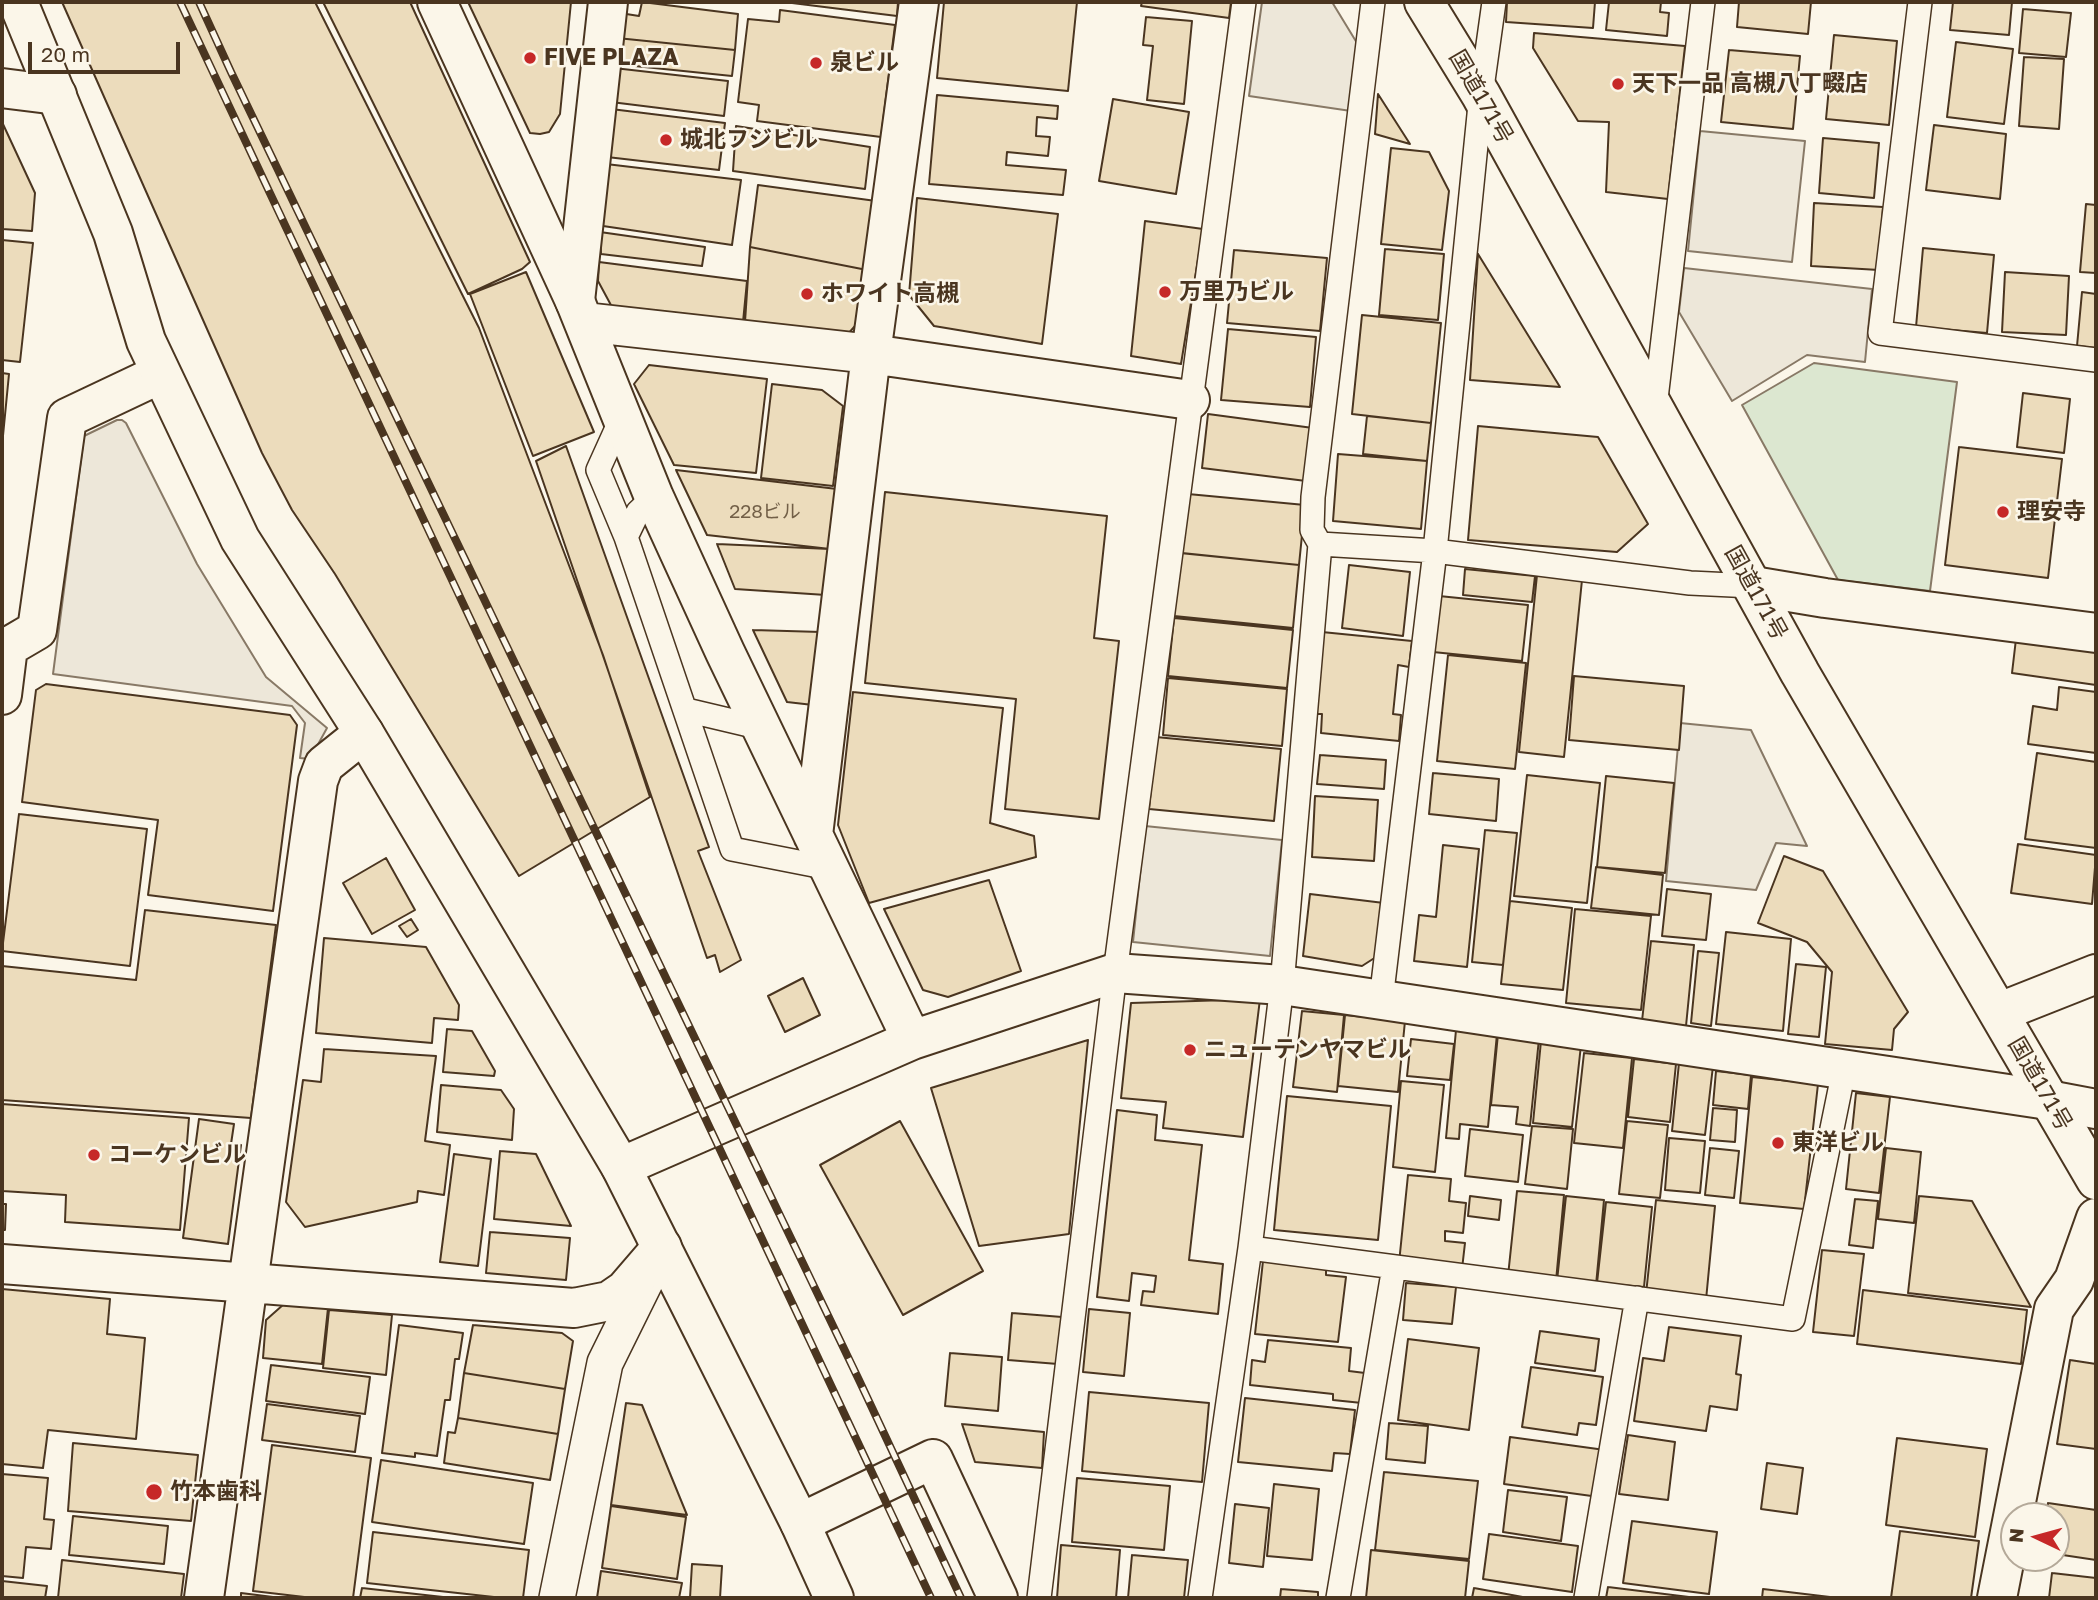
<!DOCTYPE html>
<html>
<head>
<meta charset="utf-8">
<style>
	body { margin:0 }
	#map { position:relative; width:2098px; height:1600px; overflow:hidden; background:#fbf6e9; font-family:"Golos Text",sans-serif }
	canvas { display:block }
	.frame { position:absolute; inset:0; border:4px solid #4a3520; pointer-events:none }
	.north { position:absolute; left:2000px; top:1502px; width:70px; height:70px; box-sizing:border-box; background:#fbf6e9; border:2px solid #b4a999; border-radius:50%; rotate:275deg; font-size:19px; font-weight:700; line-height:28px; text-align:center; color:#4a3520 }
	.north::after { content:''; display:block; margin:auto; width:24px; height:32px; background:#c62828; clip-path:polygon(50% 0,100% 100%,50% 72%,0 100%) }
	.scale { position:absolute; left:28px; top:42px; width:152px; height:32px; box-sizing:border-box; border:4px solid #4a3520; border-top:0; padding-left:9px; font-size:21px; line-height:24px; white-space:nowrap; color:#4a3520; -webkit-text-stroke:5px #fbf6e9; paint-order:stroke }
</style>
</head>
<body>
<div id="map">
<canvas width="2098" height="1600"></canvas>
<div class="frame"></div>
<div class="north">N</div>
<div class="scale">20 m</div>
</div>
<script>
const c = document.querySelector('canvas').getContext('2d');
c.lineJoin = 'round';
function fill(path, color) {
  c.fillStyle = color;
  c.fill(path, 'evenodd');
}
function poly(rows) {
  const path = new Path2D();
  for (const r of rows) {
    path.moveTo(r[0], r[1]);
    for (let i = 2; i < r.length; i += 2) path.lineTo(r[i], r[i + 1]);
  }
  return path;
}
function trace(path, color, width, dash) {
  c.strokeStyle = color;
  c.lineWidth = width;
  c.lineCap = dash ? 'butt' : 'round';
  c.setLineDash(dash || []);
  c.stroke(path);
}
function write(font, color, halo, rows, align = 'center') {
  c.font = font + ' "Golos Text","Noto Sans JP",sans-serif';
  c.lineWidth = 5;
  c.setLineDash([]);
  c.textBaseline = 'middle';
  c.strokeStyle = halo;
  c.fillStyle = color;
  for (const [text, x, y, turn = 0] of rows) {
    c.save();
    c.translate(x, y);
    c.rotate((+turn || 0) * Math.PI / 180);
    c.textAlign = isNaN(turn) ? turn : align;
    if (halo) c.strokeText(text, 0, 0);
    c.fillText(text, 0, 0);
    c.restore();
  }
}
const green = poly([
	[1814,363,1957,382,1930,591,1838,580,1742,405,1814,363]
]);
const parking = poly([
	[1262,2,1332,2,1357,43,1351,111,1249,96,1262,2],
	[1700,131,1805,141,1792,262,1688,251,1700,131],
	[1684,268,1872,289,1865,362,1807,355,1732,401,1679,312,1684,268],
	[117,420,122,420,126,423,197,564,266,677,327,728,310,759,300,758,305,723,292,706,53,674,84,436,117,420],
	[1680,723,1751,730,1807,846,1776,843,1756,890,1666,881,1680,723],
	[1145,826,1282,840,1270,956,1133,942,1145,826]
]);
const building = poly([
	[62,2,315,2,479,328,603,655,650,797,519,876,335,574,292,510,262,453,62,2],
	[323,2,410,2,530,262,522,269,468,294,323,2],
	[468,2,571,2,560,114,549,132,540,134,530,133,468,2],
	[642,2,738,14,735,50,617,38,620,13,639,16,642,2],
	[784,2,898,2,897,16,784,2],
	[944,2,1077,2,1068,91,937,78,944,2],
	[1142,2,1231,2,1229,18,1141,6,1142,2],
	[1507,2,1595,2,1593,28,1506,22,1507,2],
	[1609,2,1661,2,1660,12,1669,13,1667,36,1606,30,1609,2],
	[1739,2,1811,2,1808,34,1737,27,1739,2],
	[1953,2,2012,2,2009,35,1950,30,1953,2],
	[2023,9,2071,13,2066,57,2019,53,2023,9],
	[780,10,895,25,881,137,757,121,759,105,738,102,748,19,779,22,780,10],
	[1146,17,1192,21,1184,104,1147,100,1153,46,1143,45,1146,17],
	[1534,33,1685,46,1668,199,1606,192,1609,122,1578,121,1533,48,1534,33],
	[1834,35,1897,41,1889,125,1826,119,1834,35],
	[617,38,735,50,732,76,615,64,617,38],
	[1956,42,2013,49,2004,124,1947,117,1956,42],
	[1729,50,1800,56,1793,129,1721,122,1729,50],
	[2024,57,2064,59,2059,129,2019,126,2024,57],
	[614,68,728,81,724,116,611,102,614,68],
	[1378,94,1410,144,1375,134,1378,94],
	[937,95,1058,106,1057,119,1037,117,1036,136,1050,137,1048,156,1007,152,1006,165,1066,170,1063,195,929,184,937,95],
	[1113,99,1189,112,1176,194,1099,181,1113,99],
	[611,109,725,123,719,170,607,157,611,109],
	[2,122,35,193,32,231,2,229,2,122],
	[1934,125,2006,134,2000,199,1926,190,1934,125],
	[736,126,870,147,865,189,733,171,736,126],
	[1823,138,1879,143,1874,198,1819,193,1823,138],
	[1391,148,1429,152,1449,191,1442,250,1381,244,1391,148],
	[606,164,741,180,732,245,603,226,606,164],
	[758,185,876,201,872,271,750,247,758,185],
	[917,198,1058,214,1042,344,934,326,909,295,917,198],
	[1814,203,1883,207,1879,270,1811,266,1814,203],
	[2086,204,2096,205,2096,273,2080,272,2086,204],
	[1145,221,1203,229,1181,364,1131,356,1145,221],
	[600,232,705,247,702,266,601,254,600,232],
	[2,240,33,243,20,362,2,360,2,240],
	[750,247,872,271,863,317,847,335,745,322,750,247],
	[1923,248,1994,255,1987,333,1916,327,1923,248],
	[1385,249,1444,254,1438,320,1379,315,1385,249],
	[1234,250,1327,258,1320,331,1227,323,1234,250],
	[1478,254,1560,387,1470,380,1478,254],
	[599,262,747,281,743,322,612,307,598,281,599,262],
	[526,272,594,432,533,456,470,294,526,272],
	[2005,272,2069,276,2066,335,2002,332,2005,272],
	[2082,292,2096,294,2096,348,2077,346,2082,292],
	[1362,315,1441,323,1431,423,1352,414,1362,315],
	[1228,329,1316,337,1310,407,1221,400,1228,329],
	[649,365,767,379,756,473,674,465,634,384,649,365],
	[2,373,9,374,2,446,2,373],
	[772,384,822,390,843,406,833,486,761,478,772,384],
	[2023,393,2070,399,2064,453,2017,447,2023,393],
	[1208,414,1313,428,1306,481,1202,468,1208,414],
	[1367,416,1431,423,1427,461,1363,454,1367,416],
	[1478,426,1598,437,1648,524,1617,552,1468,540,1478,426],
	[566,446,709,847,698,851,741,960,720,972,715,955,707,958,536,461,566,446],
	[1959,447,2062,459,2048,578,1945,565,1959,447],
	[1338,454,1427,461,1421,529,1333,521,1338,454],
	[676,470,837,489,830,549,707,535,676,470],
	[885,492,1107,516,1094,638,1119,641,1099,819,1005,809,1016,699,865,683,885,492],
	[1188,494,1305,505,1299,565,1182,553,1188,494],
	[717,544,830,549,826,595,735,589,717,544],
	[1180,553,1299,565,1293,628,1174,616,1180,553],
	[1349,565,1410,572,1403,636,1342,628,1349,565],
	[1465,569,1535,576,1532,602,1463,595,1465,569],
	[1537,575,1582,580,1564,757,1519,752,1537,575],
	[1439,596,1528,605,1522,661,1433,652,1439,596],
	[1174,618,1293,630,1287,688,1168,676,1174,618],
	[753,630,821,632,813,705,787,702,753,630],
	[1322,632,1412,641,1409,667,1398,665,1393,714,1401,715,1399,741,1321,733,1322,714,1314,714,1322,632],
	[2016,639,2096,650,2096,685,2012,673,2016,639],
	[1448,655,1526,663,1515,769,1437,761,1448,655],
	[1574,676,1684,686,1679,750,1569,740,1574,676],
	[1168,678,1287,689,1282,746,1163,735,1168,678],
	[46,684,290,715,297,725,273,911,148,895,158,820,22,802,36,690,46,684],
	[2059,687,2096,692,2096,753,2028,744,2033,706,2057,710,2059,687],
	[853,692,1003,708,990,823,1034,836,1036,857,869,903,838,825,853,692],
	[1156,737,1281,749,1274,821,1149,809,1156,737],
	[2037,753,2096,762,2096,848,2025,839,2037,753],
	[1320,755,1386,760,1384,789,1317,784,1320,755],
	[1433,773,1499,779,1496,821,1429,814,1433,773],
	[1527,775,1600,783,1587,903,1514,896,1527,775],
	[1606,776,1674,783,1665,873,1597,867,1606,776],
	[1315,796,1378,800,1374,861,1312,857,1315,796],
	[19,814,147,829,130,966,2,951,19,814],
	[1485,830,1517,833,1503,965,1472,962,1485,830],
	[2018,844,2096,855,2092,904,2011,893,2018,844],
	[1443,845,1479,849,1467,967,1414,961,1419,915,1436,917,1443,845],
	[1784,856,1823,871,1908,1012,1894,1029,1892,1050,1825,1044,1832,972,1807,942,1758,923,1784,856],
	[386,858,415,910,372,934,343,883,386,858],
	[1596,867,1663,875,1659,915,1591,908,1596,867],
	[989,880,1021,971,948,997,923,990,884,909,989,880],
	[1667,889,1711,894,1706,940,1662,936,1667,889],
	[1310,894,1384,903,1376,957,1362,966,1303,956,1310,894],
	[1510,901,1572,908,1563,990,1501,984,1510,901],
	[1575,909,1651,916,1641,1010,1566,1003,1575,909],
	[145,910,276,925,251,1118,2,1100,2,966,136,980,145,910],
	[411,919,418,930,407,937,399,926,411,919],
	[1726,932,1791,939,1783,1031,1716,1024,1726,932],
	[324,938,426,947,459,1005,458,1020,434,1018,432,1043,316,1033,324,938],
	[1651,941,1694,945,1686,1026,1642,1021,1651,941],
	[1698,951,1719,953,1711,1026,1691,1023,1698,951],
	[1796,964,1826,967,1819,1037,1788,1034,1796,964],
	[803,978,820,1015,785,1032,768,996,803,978],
	[1260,999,1243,1137,1163,1128,1166,1102,1121,1098,1131,1003,1260,999],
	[1302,1011,1344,1015,1337,1092,1293,1087,1302,1011],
	[1345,1015,1405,1021,1398,1092,1338,1086,1345,1015],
	[447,1029,472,1031,495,1071,494,1076,443,1072,447,1029],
	[1456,1030,1497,1034,1488,1127,1460,1124,1459,1139,1446,1138,1456,1030],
	[1498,1034,1539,1039,1530,1126,1516,1124,1518,1107,1491,1105,1498,1034],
	[1411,1039,1454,1044,1450,1080,1407,1076,1411,1039],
	[1088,1040,1069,1234,979,1246,931,1088,1088,1040],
	[1541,1041,1581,1045,1572,1127,1533,1123,1541,1041],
	[324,1049,436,1056,425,1141,450,1145,444,1195,418,1191,417,1202,305,1227,286,1202,303,1080,321,1082,324,1049],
	[1584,1053,1632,1058,1623,1148,1574,1143,1584,1053],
	[1634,1059,1676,1064,1670,1122,1628,1117,1634,1059],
	[1679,1063,1713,1066,1705,1135,1672,1131,1679,1063],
	[1716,1071,1751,1075,1748,1109,1713,1105,1716,1071],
	[1752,1077,1818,1084,1804,1209,1740,1203,1752,1077],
	[1401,1081,1444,1085,1435,1172,1393,1167,1401,1081],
	[441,1085,501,1090,514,1109,512,1140,437,1132,441,1085],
	[1856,1093,1890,1097,1879,1193,1846,1189,1856,1093],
	[1287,1096,1391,1106,1378,1240,1274,1230,1287,1096],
	[2,1104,189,1118,180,1230,65,1222,66,1195,2,1191,2,1104],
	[1713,1108,1737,1110,1735,1142,1710,1140,1713,1108],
	[1117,1110,1157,1115,1155,1140,1202,1145,1189,1260,1223,1264,1218,1314,1141,1305,1143,1291,1154,1292,1156,1276,1132,1273,1129,1301,1097,1297,1117,1110],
	[199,1119,234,1124,231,1144,241,1145,228,1244,183,1238,199,1119],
	[900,1121,983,1271,903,1315,820,1165,900,1121],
	[1627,1121,1668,1125,1660,1198,1619,1194,1627,1121],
	[1532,1126,1573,1129,1567,1189,1525,1184,1532,1126],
	[1470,1129,1523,1135,1518,1182,1465,1176,1470,1129],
	[1669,1138,1705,1141,1700,1193,1665,1190,1669,1138],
	[1710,1148,1739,1151,1734,1198,1705,1195,1710,1148],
	[1886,1148,1921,1152,1914,1223,1878,1219,1886,1148],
	[500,1151,536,1154,571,1226,494,1219,500,1151],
	[454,1154,491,1159,478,1266,440,1262,454,1154],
	[1408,1175,1451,1179,1449,1201,1466,1203,1463,1233,1445,1231,1445,1241,1465,1243,1462,1269,1399,1263,1408,1175],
	[1517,1191,1564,1195,1556,1281,1508,1276,1517,1191],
	[1470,1196,1501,1200,1499,1220,1468,1216,1470,1196],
	[1566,1196,1604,1200,1596,1285,1557,1281,1566,1196],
	[1919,1196,1972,1201,2031,1307,1908,1293,1919,1196],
	[1855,1199,1878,1201,1873,1248,1849,1245,1855,1199],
	[1656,1200,1715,1206,1706,1300,1646,1294,1656,1200],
	[1606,1202,1652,1207,1644,1287,1597,1283,1606,1202],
	[2,1204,6,1204,5,1230,2,1230,2,1204],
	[490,1232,570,1238,566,1280,486,1273,490,1232],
	[1822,1250,1864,1254,1854,1336,1813,1332,1822,1250],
	[1263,1261,1326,1268,1326,1275,1346,1277,1338,1342,1255,1334,1263,1261],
	[1406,1283,1456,1287,1452,1324,1403,1320,1406,1283],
	[2,1289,110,1299,107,1334,145,1338,136,1439,48,1430,43,1468,2,1464,2,1289],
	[1863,1290,2027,1310,2021,1364,1857,1344,1863,1290],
	[284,1304,328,1308,322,1364,263,1358,266,1320,284,1304],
	[1089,1309,1130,1313,1124,1376,1083,1372,1089,1309],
	[329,1310,392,1315,386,1375,323,1368,329,1310],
	[1012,1313,1062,1317,1058,1364,1008,1360,1012,1313],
	[399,1325,463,1333,459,1359,455,1359,450,1400,445,1400,437,1456,415,1453,415,1457,382,1453,399,1325],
	[473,1325,562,1333,573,1341,565,1389,464,1373,473,1325],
	[1669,1327,1741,1336,1736,1374,1741,1375,1737,1410,1710,1406,1706,1431,1634,1421,1643,1358,1664,1361,1669,1327],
	[1540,1331,1599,1339,1595,1371,1535,1363,1540,1331],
	[1408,1339,1479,1348,1469,1430,1398,1420,1408,1339],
	[1268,1340,1351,1348,1349,1371,1365,1373,1362,1403,1333,1400,1333,1394,1250,1385,1252,1360,1265,1362,1268,1340],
	[950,1353,1002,1357,998,1411,945,1406,950,1353],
	[2070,1360,2096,1364,2096,1449,2057,1444,2070,1360],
	[271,1365,370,1377,365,1414,266,1401,271,1365],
	[1531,1367,1603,1377,1596,1425,1579,1423,1577,1435,1522,1427,1531,1367],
	[464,1373,565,1389,558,1434,458,1418,464,1373],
	[1089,1392,1209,1403,1202,1482,1082,1471,1089,1392],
	[1245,1398,1355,1410,1350,1454,1334,1453,1332,1471,1238,1462,1245,1398],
	[626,1403,642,1405,687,1515,611,1505,626,1403],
	[267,1404,360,1416,355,1452,262,1440,267,1404],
	[458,1418,558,1434,550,1480,444,1463,448,1432,455,1433,458,1418],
	[1389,1423,1428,1426,1425,1463,1386,1459,1389,1423],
	[962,1424,1044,1432,1042,1468,975,1462,962,1424],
	[1628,1435,1675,1442,1668,1500,1619,1494,1628,1435],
	[1510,1437,1605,1450,1599,1497,1504,1484,1510,1437],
	[1897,1438,1987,1449,1975,1537,1886,1525,1897,1438],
	[73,1443,198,1455,191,1521,68,1511,73,1443],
	[272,1445,371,1458,353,1598,313,1598,253,1591,272,1445],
	[381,1460,533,1483,524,1544,372,1522,381,1460],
	[1767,1463,1803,1468,1797,1514,1761,1509,1767,1463],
	[1384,1472,1478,1481,1469,1559,1375,1550,1384,1472],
	[2,1474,48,1478,44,1519,54,1520,51,1549,26,1547,23,1578,2,1576,2,1474],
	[1077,1478,1170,1486,1164,1550,1072,1542,1077,1478],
	[1274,1484,1319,1489,1312,1560,1267,1556,1274,1484],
	[1508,1490,1567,1497,1561,1541,1503,1532,1508,1490],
	[2048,1503,2096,1510,2096,1560,2056,1554,2056,1516,2046,1516,2048,1503],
	[1235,1504,1269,1508,1263,1567,1229,1563,1235,1504],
	[611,1506,686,1517,677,1579,602,1568,611,1506],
	[73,1516,168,1526,164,1564,69,1555,73,1516],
	[1632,1521,1717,1532,1709,1594,1623,1583,1632,1521],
	[1900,1531,1979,1541,1971,1598,1891,1598,1900,1531],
	[373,1532,529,1550,523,1598,503,1598,367,1583,373,1532],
	[1489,1534,1578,1546,1572,1592,1483,1579,1489,1534],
	[1061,1545,1120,1550,1116,1598,1057,1598,1061,1545],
	[1371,1550,1469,1561,1465,1598,1366,1598,1371,1550],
	[1132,1555,1188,1560,1184,1598,1128,1598,1132,1555],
	[62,1560,184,1574,181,1598,58,1598,62,1560],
	[692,1564,722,1566,720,1598,690,1598,692,1564],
	[601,1571,682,1583,679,1598,597,1598,601,1571],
	[2052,1573,2096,1578,2096,1598,2049,1598,2052,1573],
	[2,1581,47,1586,45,1598,2,1598,2,1581],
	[1608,1587,1697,1598,1606,1598,1608,1587],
	[362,1588,452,1598,360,1598,362,1588],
	[1474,1588,1528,1598,1472,1598,1474,1588],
	[1281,1589,1318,1592,1318,1598,1280,1598,1281,1589],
	[1763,1589,1830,1597,1838,1598,1762,1598,1763,1589],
	[241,1593,281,1598,241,1598,241,1593]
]);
const service = poly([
	[1920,2,1880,333,2096,360],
	[1655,407,1703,2],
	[622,417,598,470,626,537],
	[654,497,638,512,626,537,732,849,829,868],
	[1320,544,1435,551,1690,583,1753,586],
	[686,710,762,728],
	[1381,1000,1435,551,1481,95,1494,2],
	[1250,1248,1793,1319,1844,1070],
	[1039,1598,1115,973,1244,2],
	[1200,1598,1250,1248,1282,985,1320,544,1312,530,1313,497,1373,2],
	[1338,1598,1394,1267],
	[1586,1598,1637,1298]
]);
const pedestrian = poly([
	[557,1598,605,1363,652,1268]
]);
const minor = poly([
	[437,2,575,301,654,497,725,652,912,1040],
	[2,88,57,95],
	[584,322,871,354,1190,400],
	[1753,586,1825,598,2096,633],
	[2,646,8,647,37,630,67,418,160,374],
	[2,695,8,647],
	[813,835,871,354,919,2],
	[2000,1012,2096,974],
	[621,1167,912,1040,1115,973,1282,985,2048,1100],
	[2,1264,574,1308,609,1301,625,1290,662,1247],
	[800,1523,933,1459,998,1598],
	[204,1598,318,781,324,765,364,733],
	[1997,1598,2054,1309,2074,1280,2096,1218]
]);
const tertiary = poly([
	[18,2,113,233,146,341,240,539,364,733,621,1167,800,1523,834,1598],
	[575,301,608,2],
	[2048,1100,2096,1109]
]);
const trunk = poly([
	[1424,2,1481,95,1800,673,2096,1180]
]);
const rail = poly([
	[180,2,931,1598],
	[199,2,231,72,859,1380,961,1598]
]);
const markers = [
	[530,58,7,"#c62828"],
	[816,63,7,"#c62828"],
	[1618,84,7,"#c62828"],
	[666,140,7,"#c62828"],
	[1165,292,7,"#c62828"],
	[807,294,7,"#c62828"],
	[2003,512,7,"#c62828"],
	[1190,1050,7,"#c62828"],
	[1778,1143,7,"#c62828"],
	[94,1155,7,"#c62828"],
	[154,1492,9,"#c62828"]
];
const numberNames = [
	["228ビル",765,512]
];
const poiNames = [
	["FIVE PLAZA",544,58],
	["泉ビル",830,63],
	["天下一品 高槻八丁畷店",1632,84],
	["城北フジビル",680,140],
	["万里乃ビル",1179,292],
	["ホワイト高槻",821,294],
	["理安寺",2017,512],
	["ニューテンヤマビル",1204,1050],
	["東洋ビル",1792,1143],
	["コーケンビル",108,1155],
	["竹本歯科",170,1492]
];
const streetNames = [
	["国道171号",1481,97,60],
	["国道171号",1756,593,61],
	["国道171号",2040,1084,60]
];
fill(green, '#dce7d0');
trace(green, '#887966', 2);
fill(parking, '#ede7d9');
trace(parking, '#887966', 2);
fill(building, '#ecdcbc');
trace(building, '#4a3520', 2);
trace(service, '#4a3520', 26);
trace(pedestrian, '#4a3520', 38);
trace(minor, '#4a3520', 42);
trace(tertiary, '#4a3520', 42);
trace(trunk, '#4a3520', 42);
trace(service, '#fbf6e9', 23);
trace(pedestrian, '#fbf6e9', 35);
trace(minor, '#fbf6e9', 38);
trace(tertiary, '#fbf6e9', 38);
trace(trunk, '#fbf6e9', 38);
trace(rail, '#4a3520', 8);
trace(rail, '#fbf6e9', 5, [16]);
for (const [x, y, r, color] of markers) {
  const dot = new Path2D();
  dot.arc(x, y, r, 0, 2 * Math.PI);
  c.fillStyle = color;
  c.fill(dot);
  trace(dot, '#fbf6e9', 2.5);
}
write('19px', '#725f47', null, numberNames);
write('bold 23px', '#4a3520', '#fbf6e9', poiNames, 'left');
write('23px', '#4a3520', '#fbf6e9', streetNames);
</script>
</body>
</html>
